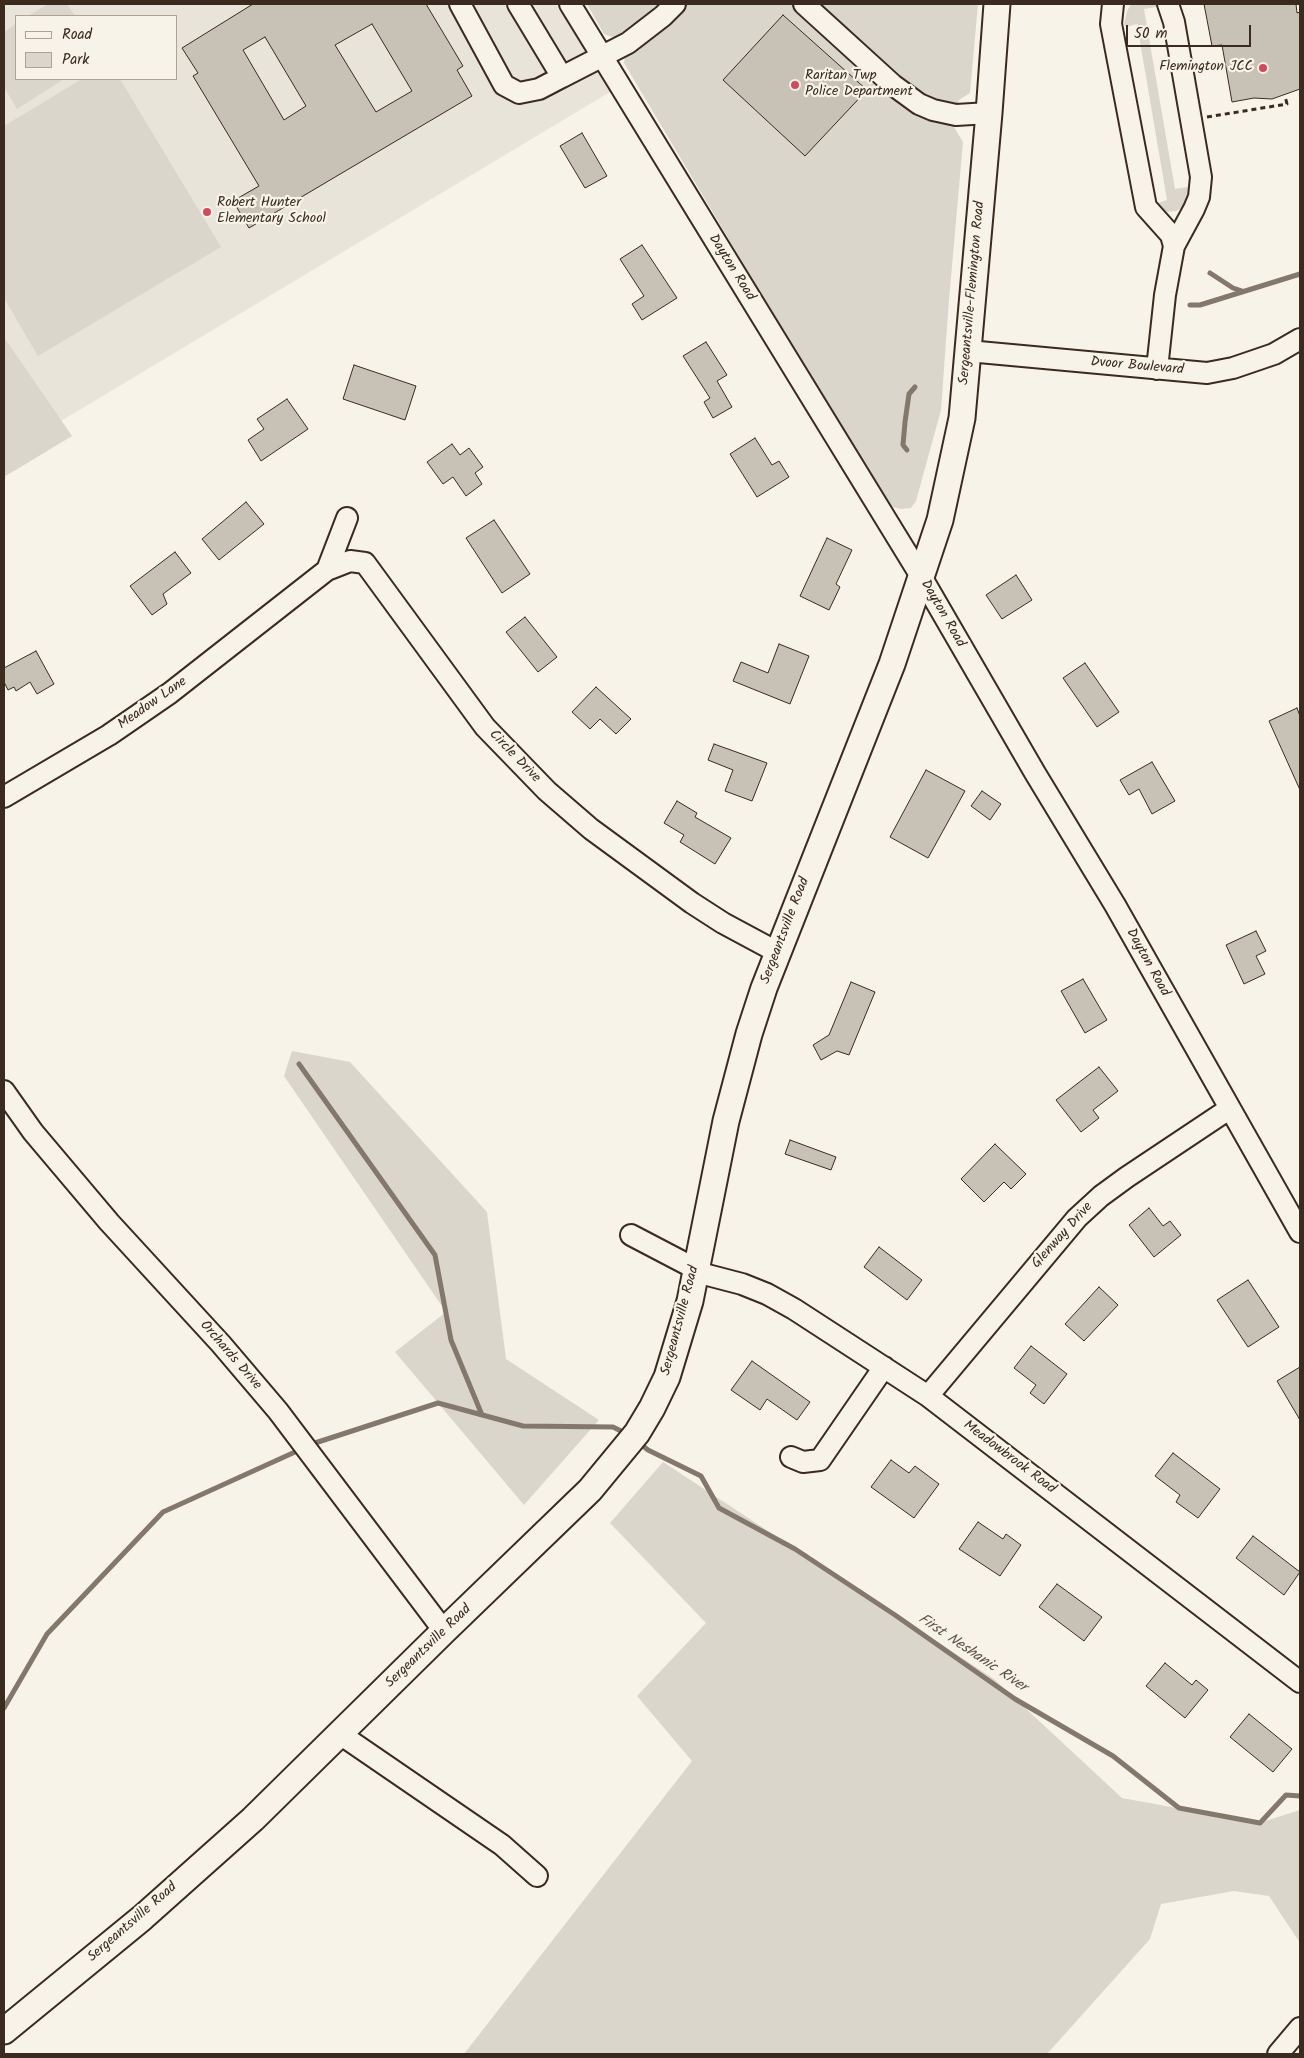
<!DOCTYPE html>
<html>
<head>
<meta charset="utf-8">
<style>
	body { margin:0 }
	#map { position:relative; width:1304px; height:2058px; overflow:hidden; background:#f7f3e8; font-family:Kalam,sans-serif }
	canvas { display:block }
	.frame { position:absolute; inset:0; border:5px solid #3b2a1e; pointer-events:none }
	.legend { position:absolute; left:15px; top:15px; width:162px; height:65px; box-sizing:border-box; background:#f7f3e8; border:1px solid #aca397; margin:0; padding:6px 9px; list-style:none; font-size:15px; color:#3b2a1e }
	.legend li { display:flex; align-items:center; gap:10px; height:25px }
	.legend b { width:25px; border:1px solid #aca397 }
	.scale { position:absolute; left:1126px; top:25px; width:125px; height:22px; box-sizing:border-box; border:2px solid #3b2a1e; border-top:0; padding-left:6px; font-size:15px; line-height:18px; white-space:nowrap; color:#3b2a1e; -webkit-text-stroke:4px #f7f3e8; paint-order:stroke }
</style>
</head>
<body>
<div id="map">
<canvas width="1304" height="2058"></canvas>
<div class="frame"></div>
<ul class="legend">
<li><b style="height:6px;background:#f7f3e8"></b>Road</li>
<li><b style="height:14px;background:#dbd6cb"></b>Park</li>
</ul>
<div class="scale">50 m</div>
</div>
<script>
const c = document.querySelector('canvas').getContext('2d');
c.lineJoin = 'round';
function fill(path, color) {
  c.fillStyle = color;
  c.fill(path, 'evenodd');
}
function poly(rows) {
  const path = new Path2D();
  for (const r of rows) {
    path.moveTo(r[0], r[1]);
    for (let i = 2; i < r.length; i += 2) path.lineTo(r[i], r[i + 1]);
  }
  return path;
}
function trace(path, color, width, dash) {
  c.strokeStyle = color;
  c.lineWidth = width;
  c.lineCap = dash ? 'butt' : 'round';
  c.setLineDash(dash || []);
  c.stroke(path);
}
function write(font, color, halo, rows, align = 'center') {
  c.font = font + ' Kalam,sans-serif';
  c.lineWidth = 4.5;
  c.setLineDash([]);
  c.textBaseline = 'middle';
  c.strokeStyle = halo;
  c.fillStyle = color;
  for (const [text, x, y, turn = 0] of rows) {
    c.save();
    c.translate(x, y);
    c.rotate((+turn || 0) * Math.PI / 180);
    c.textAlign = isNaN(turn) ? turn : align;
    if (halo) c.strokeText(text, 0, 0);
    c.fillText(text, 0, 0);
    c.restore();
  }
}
const built = poly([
	[4,4,570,4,620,86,61,421,4,337],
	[16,16,176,16,176,79,16,79]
]);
const green = poly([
	[48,4,67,4,75,16,28,16],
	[587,4,978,4,970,93,959,100,954,127,963,142,949,300,941,410,916,501,911,508,901,509,888,506,875,485,624,63,625,57,629,53,619,38,612,37,604,34],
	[1131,4,1156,4,1156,7,1144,9,1175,189,1187,187,1191,192,1185,206,1176,211,1166,212,1159,210,1155,204,1167,200,1137,24,1126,27,1124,24,1127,11],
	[16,24,16,79,64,79,17,109,4,87,4,32],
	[82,79,120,79,221,247,38,356,4,298,4,126],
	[4,337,72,436,4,477],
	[292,1051,350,1062,487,1212,506,1359,599,1420,524,1505,395,1352,446,1312,284,1076],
	[663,1462,994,1679,1122,1798,1259,1823,1300,1810,1300,1943,1269,1896,1234,1891,1161,1904,1150,1939,1047,2054,464,2054,692,1761,637,1696,706,1623,610,1523]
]);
const stream = poly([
	[1210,273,1233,288,1242,291],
	[1190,305,1200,305,1300,274],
	[907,450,903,445,905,422,909,394,915,387],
	[299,1064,435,1255,451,1340,482,1415],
	[315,1443,438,1403,523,1426,613,1427,623,1432],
	[643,1446,648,1450,701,1476,719,1508,795,1549,895,1615,1015,1699,1113,1756,1179,1808,1260,1823,1286,1795,1300,1796],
	[4,1708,47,1634,163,1512,295,1452]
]);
const building = poly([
	[253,4,426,4,463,66,457,70,472,96,249,228,233,201,259,186,193,76,198,73,182,48,253,4],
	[372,24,412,91,376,112,335,45,372,24],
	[265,37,306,106,284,120,243,50,265,37],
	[1204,4,1296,4,1297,13,1300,12,1300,89,1272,99,1254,98,1232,102,1222,45,1212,46,1204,4],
	[783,15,867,90,805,156,723,80,783,15],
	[582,133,607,176,585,188,560,146,582,133],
	[642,245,677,298,642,320,632,304,644,296,620,259,642,245],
	[706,342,727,375,717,381,732,407,713,418,704,402,710,398,683,356,706,342],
	[354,365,416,386,405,420,343,399,354,365],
	[287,399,308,429,261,461,248,440,264,429,257,419,287,399],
	[755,438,772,465,779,461,789,477,757,497,730,454,755,438],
	[452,444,460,455,469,448,483,467,475,473,482,484,466,496,453,477,443,484,427,462,452,444],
	[246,502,264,524,219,560,202,539,246,502],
	[494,520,530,574,502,593,466,538,494,520],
	[827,538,852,550,836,584,840,587,829,610,800,596,827,538],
	[175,552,191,573,163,594,167,604,152,615,130,586,175,552],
	[1016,575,1032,600,1002,619,986,595,1016,575],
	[525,617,557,657,538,672,506,632,525,617],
	[779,644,809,656,790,704,733,681,741,662,768,673,779,644],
	[36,651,54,684,37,694,30,682,16,691,14,687,8,690,4,682,4,668,36,651],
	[1085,663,1119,712,1097,727,1063,678,1085,663],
	[596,687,631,719,616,734,600,719,590,729,572,712,596,687],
	[1297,708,1300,716,1300,790,1269,721,1297,708],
	[714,744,767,763,752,801,725,791,733,770,708,760,714,744],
	[1152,762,1175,801,1152,814,1139,789,1129,795,1120,780,1152,762],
	[926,770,965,791,928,858,890,837,926,770],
	[982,791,1001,804,990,820,971,806,982,791],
	[677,801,697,813,695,817,731,838,715,864,680,842,684,835,664,823,677,801],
	[1256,931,1266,951,1256,956,1265,974,1244,984,1226,945,1256,931],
	[1083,979,1107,1020,1085,1033,1061,991,1083,979],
	[851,982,875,992,849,1055,837,1051,821,1060,813,1045,829,1035,851,982],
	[1099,1067,1118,1091,1093,1110,1099,1118,1081,1132,1056,1100,1099,1067],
	[790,1140,836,1157,831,1170,785,1154,790,1140],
	[995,1144,1026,1174,1011,1189,1004,1182,984,1202,961,1179,995,1144],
	[1149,1208,1163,1226,1170,1221,1181,1235,1154,1257,1129,1225,1149,1208],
	[879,1247,922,1280,907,1300,864,1267,879,1247],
	[1248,1280,1279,1327,1248,1347,1217,1300,1248,1280],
	[1099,1287,1118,1305,1084,1341,1065,1324,1099,1287],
	[1031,1346,1067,1374,1044,1404,1030,1393,1036,1385,1014,1368,1031,1346],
	[752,1361,810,1402,797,1420,767,1399,760,1410,731,1390,752,1361],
	[1300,1367,1300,1420,1277,1381,1300,1367],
	[1173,1453,1220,1489,1198,1518,1176,1502,1180,1495,1155,1476,1173,1453],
	[891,1460,909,1473,915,1466,939,1484,914,1518,871,1487,891,1460],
	[978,1522,1003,1539,1006,1534,1021,1545,1000,1576,959,1549,978,1522],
	[1253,1536,1300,1572,1284,1595,1236,1558,1253,1536],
	[1057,1584,1102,1617,1084,1641,1039,1607,1057,1584],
	[1165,1663,1192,1685,1196,1680,1208,1690,1185,1718,1146,1686,1165,1663],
	[1249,1714,1292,1749,1273,1772,1230,1737,1249,1714]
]);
const path = poly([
	[1207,117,1287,104,1285,96]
]);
const minor = poly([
	[460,4,504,85,519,93,539,89,562,77],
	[518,4,562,77,628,43,663,16,675,4],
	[570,4,922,578,1035,773,1115,905,1300,1232],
	[804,4,893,85,919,104,933,110,956,115,989,113],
	[1113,4,1111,24,1146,207,1171,235,1174,246],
	[968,351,1207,373,1233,368,1274,354,1300,339],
	[1157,369,1165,295,1174,246,1194,209,1199,197,1201,177,1174,22,1168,4],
	[327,570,347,518],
	[4,797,109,735,170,693,327,570,350,561,365,563,485,727,547,791,591,829,692,903,723,923,777,952],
	[4,1091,33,1132,109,1222,221,1344,278,1411,444,1631],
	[631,1235,696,1269],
	[696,1272,742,1284,767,1294,794,1309,928,1396,1300,1682],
	[928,1396,1077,1218,1101,1196,1127,1177,1229,1109],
	[791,1457,803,1462,820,1460,884,1367],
	[340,1734,502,1845,537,1876],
	[1278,2054,1300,2028]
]);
const major = poly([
	[4,2031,142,1918,253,1819,444,1631,590,1490,637,1433,652,1408,667,1377,690,1301,726,1121,749,1034,764,988,892,664,940,520,962,418,989,113,997,4]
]);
const markers = [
	[1263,68,5,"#d1495b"],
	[795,85,5,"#d1495b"],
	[207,212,5,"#d1495b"]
];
const poiNames = [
	["Flemington JCC",1253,68,"right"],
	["Raritan Twp",805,77],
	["Police Department",805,93],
	["Robert Hunter",217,204],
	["Elementary School",217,220]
];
const streetNames = [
	["Dayton Road",731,268,58],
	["Sergeantsville-Flemington Road",973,293,-85],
	["Dvoor Boulevard",1137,367,5],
	["Dayton Road",942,614,60],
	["Meadow Lane",153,704,-35],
	["Circle Drive",514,757,46],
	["Sergeantsville Road",786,931,-69],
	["Dayton Road",1147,963,61],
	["Glenway Drive",1063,1236,-48],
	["Sergeantsville Road",681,1321,-75],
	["Orchards Drive",230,1356,49],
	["Meadowbrook Road",1009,1458,37],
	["Sergeantsville Road",429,1647,-44],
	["Sergeantsville Road",133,1923,-41]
];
const waterNames = [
	["First Neshanic River",972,1654,34]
];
fill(built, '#e9e4d9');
fill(green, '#dbd6cb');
trace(stream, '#84786c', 5);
fill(building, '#c8c1b6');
trace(building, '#3b2a1e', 1);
trace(minor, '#3b2a1e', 24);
trace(major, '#3b2a1e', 29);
trace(path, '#3b2a1e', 3, [5, 4]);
trace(minor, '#f7f3e8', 20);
trace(major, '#f7f3e8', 25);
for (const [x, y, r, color] of markers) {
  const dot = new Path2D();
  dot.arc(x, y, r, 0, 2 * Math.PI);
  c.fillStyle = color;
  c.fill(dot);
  trace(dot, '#f7f3e8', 2);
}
write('14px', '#3b2a1e', '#f7f3e8', poiNames, 'left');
write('14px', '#3b2a1e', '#f7f3e8', streetNames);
write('italic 15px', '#5f5145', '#f7f3e8', waterNames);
</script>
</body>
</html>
